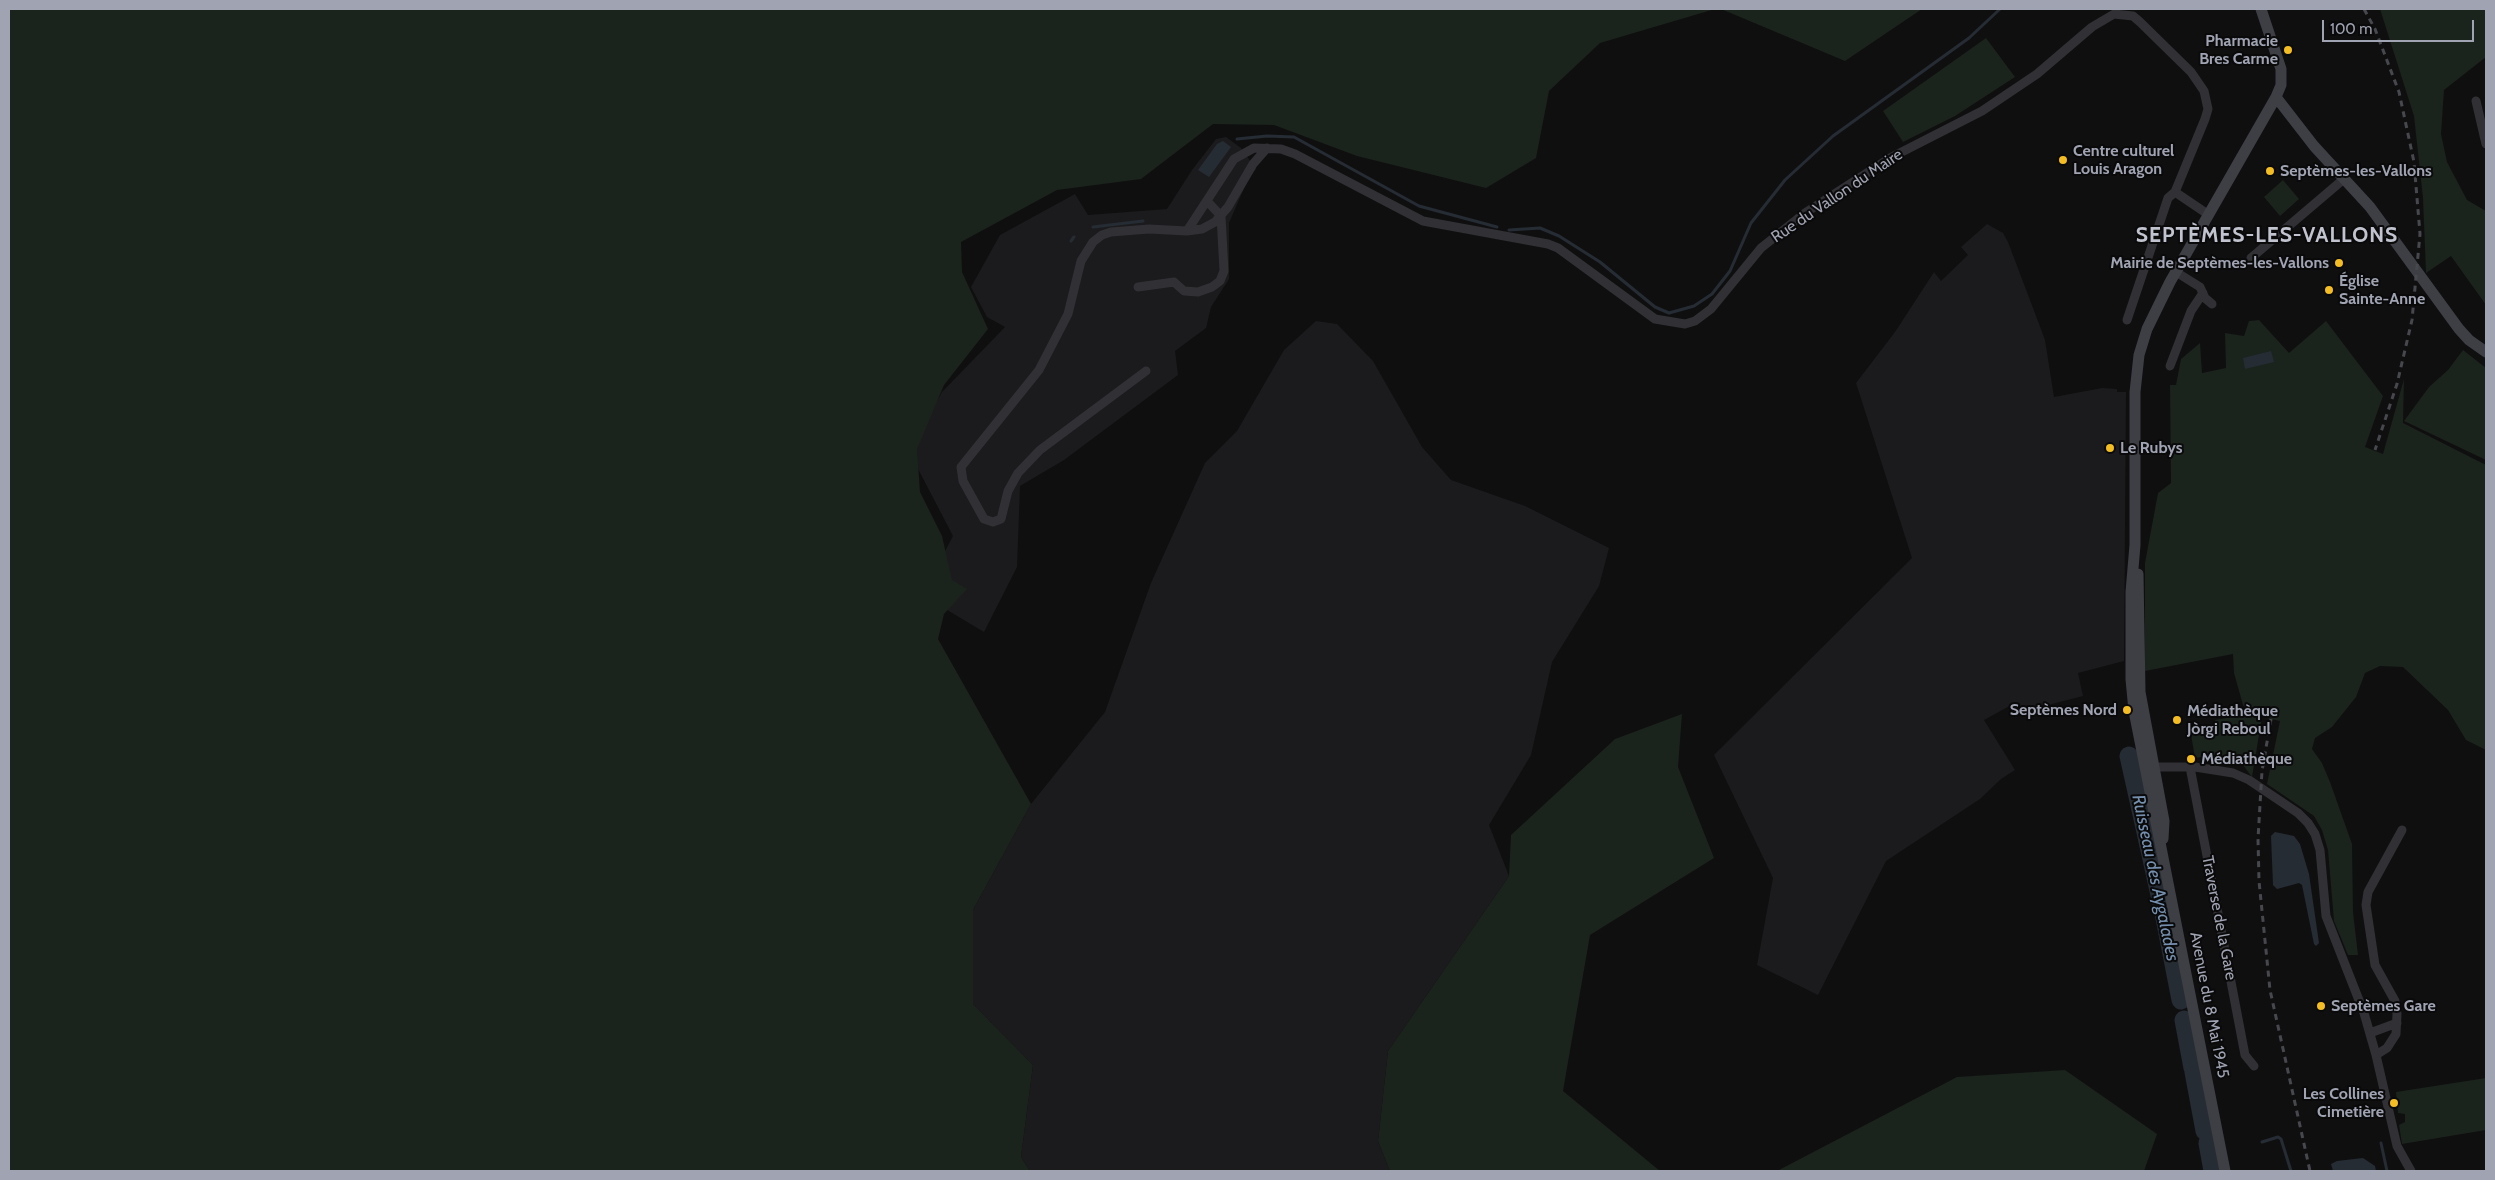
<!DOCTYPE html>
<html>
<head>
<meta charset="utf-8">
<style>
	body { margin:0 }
	#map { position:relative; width:2495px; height:1180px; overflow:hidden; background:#0f0f10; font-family:Cabin,sans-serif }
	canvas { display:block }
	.frame { position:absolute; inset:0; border:10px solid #a0a4b2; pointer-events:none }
	.scale { position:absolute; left:2322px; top:20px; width:152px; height:22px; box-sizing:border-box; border:2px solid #a0a4b2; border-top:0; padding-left:6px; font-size:15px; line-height:18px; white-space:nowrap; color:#a0a4b2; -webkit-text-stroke:4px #0a0a0b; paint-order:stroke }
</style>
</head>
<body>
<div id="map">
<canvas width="2495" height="1180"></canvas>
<div class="frame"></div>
<div class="scale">100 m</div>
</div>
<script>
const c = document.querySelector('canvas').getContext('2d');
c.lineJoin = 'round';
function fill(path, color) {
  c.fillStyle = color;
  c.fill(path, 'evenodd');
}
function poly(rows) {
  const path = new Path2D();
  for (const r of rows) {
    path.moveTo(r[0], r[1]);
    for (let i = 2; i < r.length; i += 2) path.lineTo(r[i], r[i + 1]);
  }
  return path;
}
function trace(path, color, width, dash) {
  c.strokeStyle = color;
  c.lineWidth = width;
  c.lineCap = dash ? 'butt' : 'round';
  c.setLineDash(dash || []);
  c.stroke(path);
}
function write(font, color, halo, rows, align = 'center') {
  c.font = font + ' Cabin,sans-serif';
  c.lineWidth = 4;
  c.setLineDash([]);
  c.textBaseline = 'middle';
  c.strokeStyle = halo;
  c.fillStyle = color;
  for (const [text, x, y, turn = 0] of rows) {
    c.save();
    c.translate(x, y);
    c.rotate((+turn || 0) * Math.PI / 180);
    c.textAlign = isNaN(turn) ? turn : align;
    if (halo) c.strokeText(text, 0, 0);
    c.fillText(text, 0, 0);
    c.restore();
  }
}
const built = poly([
	[1226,137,1241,148,1256,169,1248,179,1229,223,1229,279,1211,307,1206,328,1175,351,1178,375,1064,460,1020,486,1017,567,984,632,922,595,953,536,917,467,917,436,942,392,1005,327,987,317,971,287,1000,235,1075,194,1088,215,1167,209,1192,170,1216,139],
	[1987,224,2003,233,2008,242,2033,308,2045,340,2054,397,2102,388,2117,389,2117,392,2126,392,2124,661,2078,673,2083,696,2021,712,2015,703,1984,720,2015,770,2001,779,1980,799,1886,861,1818,995,1757,965,1773,878,1714,755,1912,558,1856,383,1895,332,1934,272,1941,281,1968,255,1961,247],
	[1316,321,1337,324,1373,361,1422,447,1451,480,1525,506,1609,548,1599,586,1552,662,1531,755,1489,825,1509,876,1388,1051,1378,1141,1390,1171,1030,1171,1021,1157,1033,1065,973,1004,973,910,1031,804,1105,712,1151,583,1205,463,1237,431,1284,350]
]);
const green = poly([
	[9,9,1715,9,1600,43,1549,91,1536,158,1486,188,1357,156,1274,125,1213,124,1141,179,1057,190,961,242,962,272,988,329,944,385,917,449,920,492,942,536,952,580,967,589,944,614,938,639,1031,804,973,910,973,1004,1033,1065,1021,1157,1030,1171,9,1171],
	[1721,9,1922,9,1845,61],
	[2380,9,2486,9,2486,57,2444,90,2441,134,2447,162,2467,200,2486,211,2486,305,2451,256,2426,273,2423,198,2414,116],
	[1986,38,2015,77,1955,116,1903,142,1883,111],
	[2283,180,2299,199,2280,216,2264,197],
	[2259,320,2289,353,2326,321,2383,396,2365,447,2383,454,2404,379,2403,423,2486,465,2486,750,2466,740,2448,710,2403,667,2380,666,2365,673,2356,697,2332,727,2315,738,2312,749,2322,763,2330,782,2352,844,2353,912,2358,955,2348,955,2334,921,2328,850,2322,830,2314,816,2267,784,2280,721,2262,717,2252,777,2243,765,2207,756,2195,758,2190,729,2216,724,2215,720,2249,714,2243,705,2234,673,2233,654,2145,671,2145,563,2158,493,2171,483,2170,385,2176,385,2181,359,2200,343,2202,373,2226,368,2225,333,2244,336,2249,321],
	[2463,350,2486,368,2486,460,2404,421,2429,387,2448,370],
	[1682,714,1678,767,1714,858,1590,935,1563,1091,1660,1171,1390,1171,1378,1141,1388,1051,1509,876,1511,835,1615,739],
	[2065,1070,2157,1134,2144,1171,1777,1171,1957,1077],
	[2486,1078,2486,1130,2402,1144,2399,1125,2405,1122,2405,1114,2398,1113,2396,1092]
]);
const water = poly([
	[1223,141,1231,147,1209,177,1198,170,1217,144],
	[2271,351,2274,362,2245,369,2243,358],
	[2275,832,2294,836,2300,844,2309,874,2319,943,2316,946,2314,944,2302,885,2299,883,2277,889,2273,885,2271,836],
	[2363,1158,2375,1166,2376,1171,2333,1171,2331,1164,2337,1161]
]);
const stream = poly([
	[1237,139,1267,136,1294,137,1419,206,1497,227],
	[1093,227,1143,221],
	[1509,230,1540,228,1559,236,1600,262,1655,307,1669,313,1694,306,1712,294,1730,271,1751,223,1785,180,1833,136,1969,38,2000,9],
	[1071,241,1074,237],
	[2262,1142,2278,1137,2281,1139,2291,1171],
	[2381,1143,2387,1171]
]);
const river = poly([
	[2129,756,2164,913,2181,1000],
	[2184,1020,2193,1068],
	[2194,1072,2205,1131],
	[2208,1143,2213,1171]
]);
const minor = poly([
	[2476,101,2486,144],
	[1187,231,1234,159,1254,148,1281,149,1295,154,1423,221,1548,244,1558,248,1655,319,1685,324,1695,321,1711,309,1761,248,1805,213,1890,158,1982,111,2037,74,2092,27,2114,14,2133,16,2140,22,2191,72,2204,91,2208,109,2205,119,2175,192,2209,215],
	[2251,258,2345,178],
	[2176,272,2200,287,2205,298,2212,304],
	[1138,287,1174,282,1184,291,1198,292,1212,287,1220,281,1224,271,1221,216,1207,201],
	[2127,320,2168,198,2175,192],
	[2170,366,2191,311,2203,293],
	[1146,371,1040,450,1018,473,1008,491,1001,519,993,522,984,519,963,481,961,467,1039,370,1068,314,1081,261,1093,242,1102,235,1111,232,1149,229,1187,231,1202,229,1215,222,1228,207,1253,164,1267,148],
	[2149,767,2195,767,2233,773,2249,780,2298,813,2308,823,2315,834,2320,850,2326,916,2364,1013,2376,1055,2397,1146,2411,1171],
	[2190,767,2245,1055,2254,1066],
	[2370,1033,2397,1023],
	[2376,1055,2387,1048,2396,1034,2397,1014,2395,1001,2375,965,2366,905,2368,892,2402,830]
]);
const secondary = poly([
	[2276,97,2314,146,2370,207,2459,329,2469,340,2486,352],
	[2138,574,2140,692,2164,821,2163,839],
	[2225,1171,2134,711,2131,679,2131,592,2135,545,2135,392,2139,355,2147,329,2170,282,2276,97,2281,85,2281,69,2261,9]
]);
const rail = poly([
	[2364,9,2375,29,2399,92,2414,162,2420,234,2412,320,2397,384,2375,450],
	[2271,719,2262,771,2258,839,2259,881,2270,990,2310,1171]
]);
const markers = [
	[2288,50,5,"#f4bd23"],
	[2063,160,5,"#f4bd23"],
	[2270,171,5,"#f4bd23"],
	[2339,263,5,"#f4bd23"],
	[2329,290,5,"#f4bd23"],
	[2110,448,5,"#f4bd23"],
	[2127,710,5,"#f4bd23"],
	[2177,720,5,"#f4bd23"],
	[2191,759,5,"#f4bd23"],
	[2321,1006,5,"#f4bd23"],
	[2394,1103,5,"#f4bd23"]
];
const poiNames = [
	["Pharmacie",2278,41,"right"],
	["Bres Carme",2278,59,"right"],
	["Centre culturel",2073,151],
	["Louis Aragon",2073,169],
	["Septèmes-les-Vallons",2280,171],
	["Mairie de Septèmes-les-Vallons",2329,263,"right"],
	["Église",2339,281],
	["Sainte-Anne",2339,299],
	["Le Rubys",2120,448],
	["Septèmes Nord",2117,710,"right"],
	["Médiathèque",2187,711],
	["Jòrgi Reboul",2187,729],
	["Médiathèque",2201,759],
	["Septèmes Gare",2331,1006],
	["Les Collines",2384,1094,"right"],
	["Cimetière",2384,1112,"right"]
];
const streetNames = [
	["Rue du Vallon du Maire",1837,196,-34],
	["Traverse de la Gare",2219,918,79],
	["Avenue du 8 Mai 1945",2209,1005,79]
];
const waterNames = [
	["Ruisseau des Aygalades",2155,878,78]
];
const districtNames = [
	["SEPTÈMES-LES-VALLONS",2267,236]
];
fill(built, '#1b1b1d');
fill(green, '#1b231d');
fill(water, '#262c34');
trace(stream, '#262c34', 3);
trace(river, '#262c34', 19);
trace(minor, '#303035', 9);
trace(secondary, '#3e3f45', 11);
trace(rail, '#47484e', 3, [6, 5]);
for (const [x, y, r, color] of markers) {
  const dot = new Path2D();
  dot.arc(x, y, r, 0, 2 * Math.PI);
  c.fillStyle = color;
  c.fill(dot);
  trace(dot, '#0a0a0b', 2);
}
write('bold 16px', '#a0a4b2', '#0a0a0b', poiNames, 'left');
write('16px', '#a0a4b2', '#0a0a0b', streetNames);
write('italic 18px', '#758fae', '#0a0a0b', waterNames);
c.letterSpacing = '1px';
write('bold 21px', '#c1c3ce', '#0a0a0b', districtNames);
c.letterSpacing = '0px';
</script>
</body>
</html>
